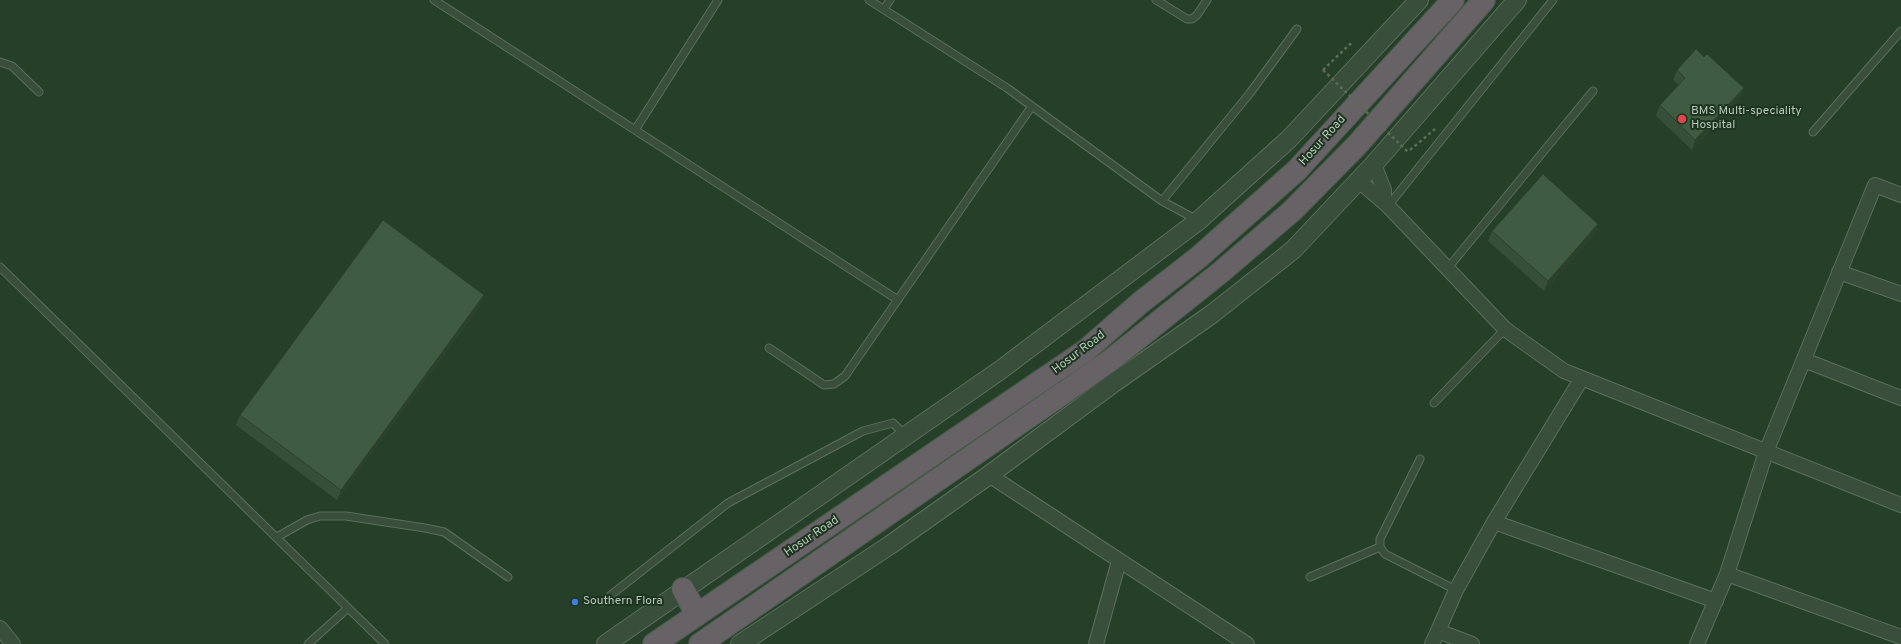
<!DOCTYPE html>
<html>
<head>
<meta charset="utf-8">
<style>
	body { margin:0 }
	canvas { display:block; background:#253f28 }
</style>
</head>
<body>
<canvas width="1901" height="644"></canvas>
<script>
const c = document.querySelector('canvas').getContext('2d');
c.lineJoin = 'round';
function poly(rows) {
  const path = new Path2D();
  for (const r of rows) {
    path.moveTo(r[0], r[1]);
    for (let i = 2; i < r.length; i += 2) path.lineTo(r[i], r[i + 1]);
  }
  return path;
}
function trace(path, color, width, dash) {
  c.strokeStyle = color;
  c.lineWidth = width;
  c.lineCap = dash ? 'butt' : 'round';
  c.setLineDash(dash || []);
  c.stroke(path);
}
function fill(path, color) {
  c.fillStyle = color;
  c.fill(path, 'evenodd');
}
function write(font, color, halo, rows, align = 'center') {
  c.font = font + ' Overpass,sans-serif';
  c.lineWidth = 4;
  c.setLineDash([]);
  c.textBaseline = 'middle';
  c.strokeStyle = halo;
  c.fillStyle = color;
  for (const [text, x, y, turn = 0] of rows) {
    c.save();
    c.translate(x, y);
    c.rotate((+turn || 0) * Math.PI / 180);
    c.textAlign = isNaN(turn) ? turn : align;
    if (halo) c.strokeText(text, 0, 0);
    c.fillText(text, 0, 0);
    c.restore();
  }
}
const path = poly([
	[1323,70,1350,44,1353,47],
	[1410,150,1435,129]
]);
const service = poly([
	[434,0,898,300],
	[869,0,1007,88,1162,201,1197,220],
	[1156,0,1187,19,1192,19,1197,15,1207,0],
	[884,9,890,0],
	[0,62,12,66,39,92],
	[635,130,718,0],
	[1813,132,1901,31],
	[1162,201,1250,93,1297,29],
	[1388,206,1553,0],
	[0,267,385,644],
	[1448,268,1593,91],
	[769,348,824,385,834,384,845,376,1032,106],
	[1434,403,1505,329],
	[1420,459,1380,539,1380,547,1385,554,1456,590],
	[277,537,307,520,320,516,346,516,425,528,444,532,508,577],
	[1310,577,1380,547],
	[602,602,728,503,863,431,893,423,906,436],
	[308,644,348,608]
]);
const minor = poly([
	[1374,164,1384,190,1384,202],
	[1358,180,1388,206,1505,329,1564,371,1901,505],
	[1839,272,1901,294],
	[1804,360,1901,398],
	[989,475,1247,644],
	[1494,522,1582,378],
	[1727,574,1766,452,1875,185,1901,195],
	[0,628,13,644],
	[1096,644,1119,561],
	[1432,644,1438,631],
	[1472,644,1438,631,1456,590,1494,522,1716,601],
	[1697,644,1727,574,1901,637]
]);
const tertiary = poly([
	[606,644,999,371,1198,221,1289,139,1419,0],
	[740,644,890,545,989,475,1115,382,1212,314,1293,250,1374,164,1517,0]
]);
const trunk = poly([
	[683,589,697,615],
	[654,644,1085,351,1140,303,1199,257,1297,170,1453,0],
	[700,644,1111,360,1221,272,1292,211,1358,144,1484,0]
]);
const pathBridge = poly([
	[1323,70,1408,152]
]);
const wall = poly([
	[1704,57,1744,88,1740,99,1692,150,1656,116,1660,105,1679,85,1673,80,1677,70],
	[1598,224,1595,234,1544,291,1488,241,1492,231],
	[480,306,337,500,236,425,240,415]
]);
const shadedWall = poly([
	[1744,88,1740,99,1692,150,1695,140],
	[1598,224,1595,234,1544,291,1548,281],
	[484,295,480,306,337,500,341,490]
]);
const building = poly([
	[1696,49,1704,57,1707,54,1744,88,1695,140,1660,105,1685,78,1677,70,1696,49],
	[1543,174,1598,224,1548,281,1492,231,1543,174],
	[383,220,484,295,341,490,240,415,383,220]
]);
const markers = [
	[1682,119,5,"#e0444e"],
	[575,602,4,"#3f7fe0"]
];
const poiNames = [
	["BMS Multi-speciality",1691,112],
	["Hospital",1691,126],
	["Southern Flora",583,602]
];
const streetNames = [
	["Hosur Road",1323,141,-48],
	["Hosur Road",1079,353,-37],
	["Hosur Road",812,537,-34]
];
trace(service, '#5a6f5c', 9);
trace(minor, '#5a6f5c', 16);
trace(tertiary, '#5a6f5c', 20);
trace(trunk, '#445946', 24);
trace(path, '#5c6c56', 2.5, [3, 3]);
trace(service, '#394f3b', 7);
trace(minor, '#394f3b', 14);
trace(tertiary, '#394f3b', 18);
trace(trunk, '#666265', 22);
trace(pathBridge, '#5c6c56', 2.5, [3, 3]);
fill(wall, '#364f39');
fill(shadedWall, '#2c402e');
fill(building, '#3f5c42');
trace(building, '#2c402e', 1);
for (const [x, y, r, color] of markers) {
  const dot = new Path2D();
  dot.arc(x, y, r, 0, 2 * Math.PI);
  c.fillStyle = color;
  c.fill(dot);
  trace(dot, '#1e3420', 1.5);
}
write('12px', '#b5c9b8', '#1e3420', poiNames, 'left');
write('12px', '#b5c9b8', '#1e3420', streetNames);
</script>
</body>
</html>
